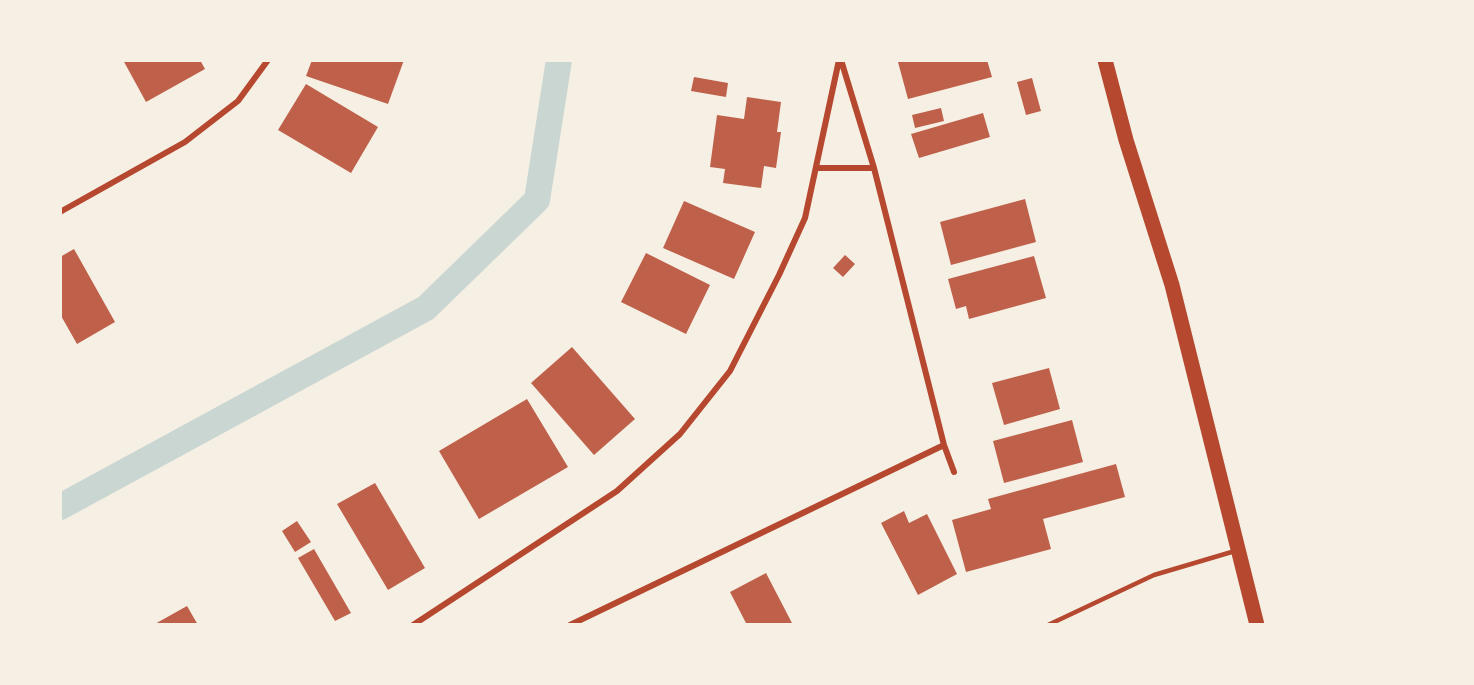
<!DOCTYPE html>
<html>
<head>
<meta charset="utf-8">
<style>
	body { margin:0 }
	#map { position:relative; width:1474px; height:685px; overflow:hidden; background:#f6efe4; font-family:"Varela Round",sans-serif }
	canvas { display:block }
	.frame { position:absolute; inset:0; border:62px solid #f6efe4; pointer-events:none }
</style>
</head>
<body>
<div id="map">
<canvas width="1474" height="685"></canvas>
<div class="frame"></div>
</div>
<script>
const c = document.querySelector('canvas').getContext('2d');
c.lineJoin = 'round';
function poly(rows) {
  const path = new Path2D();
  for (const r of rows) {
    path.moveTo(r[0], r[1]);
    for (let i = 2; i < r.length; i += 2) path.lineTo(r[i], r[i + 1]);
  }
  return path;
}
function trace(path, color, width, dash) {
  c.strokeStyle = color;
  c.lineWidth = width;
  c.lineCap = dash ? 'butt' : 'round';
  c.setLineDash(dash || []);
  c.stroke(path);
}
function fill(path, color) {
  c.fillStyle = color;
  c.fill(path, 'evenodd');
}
const canal = poly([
	[60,507,426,308,537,200,559,60]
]);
const building = poly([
	[123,60,200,60,205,69,146,102],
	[312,60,404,60,388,104,306,76],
	[906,60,987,60,992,77,908,99,898,62],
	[694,77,728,83,726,97,691,91],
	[1032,78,1041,111,1026,115,1017,82],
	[306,84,378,127,351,173,278,130],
	[747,97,781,102,777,132,781,132,776,168,764,166,761,188,723,183,725,169,710,167,717,115,744,119],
	[941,108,944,121,915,128,912,115],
	[983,113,990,137,919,158,911,134],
	[1025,199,1036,242,951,265,940,222],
	[684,201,755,232,734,279,663,248],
	[74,249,115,322,77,344,60,314,60,257],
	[646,253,710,285,686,334,621,302],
	[845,255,855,264,843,277,833,268],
	[1034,256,1046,298,969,319,966,306,956,309,948,279],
	[572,347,635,419,594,455,531,383],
	[1049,368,1060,409,1004,425,992,383],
	[527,399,568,467,479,519,439,451],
	[1072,420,1083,462,1004,483,993,441],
	[1116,464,1125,497,1043,519,1051,549,966,572,952,520,991,509,988,499],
	[375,483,425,568,388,590,337,504],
	[904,511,909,523,927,514,957,574,918,595,881,523],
	[297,521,311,542,295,552,282,531],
	[314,549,351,613,335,621,298,558],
	[766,573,793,625,747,625,730,592],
	[187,606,198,625,153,625]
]);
const service = poly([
	[1048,625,1154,575,1235,551]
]);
const minor = poly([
	[841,60,874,168,944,445,954,472],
	[817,168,874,168],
	[60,212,185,142,238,101,268,60],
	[413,625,617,491,680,434,730,371,779,275,805,218,839,60],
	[570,625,944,445]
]);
const primary = poly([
	[1105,60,1126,140,1172,285,1257,625]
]);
trace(canal, '#c9d6d2', 26);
fill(building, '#bf614a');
trace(service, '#b5482f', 4.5);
trace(minor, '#b5482f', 6);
trace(primary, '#b5482f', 15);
</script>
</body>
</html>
